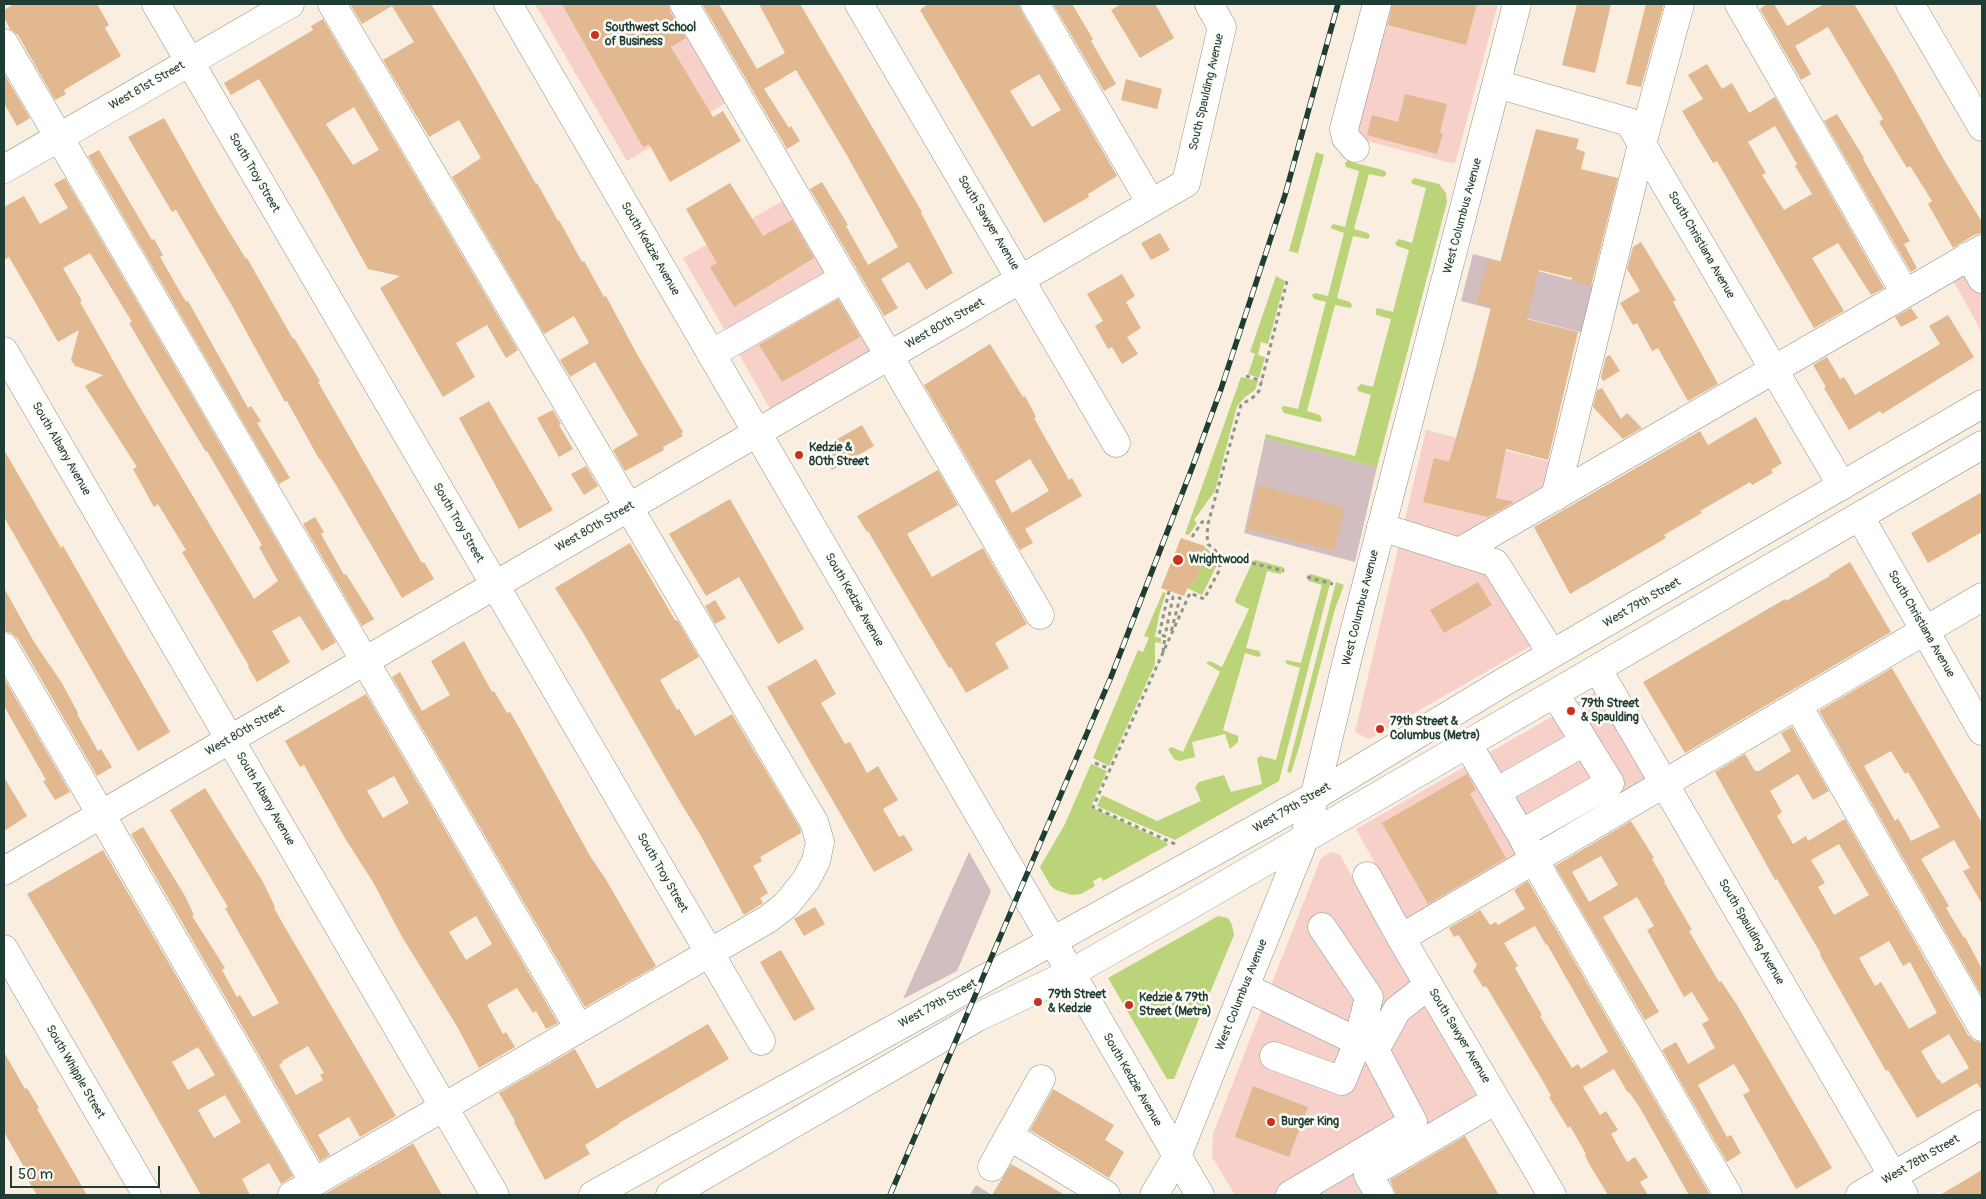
<!DOCTYPE html>
<html>
<head>
<meta charset="utf-8">
<style>
	body { margin:0 }
	#map { position:relative; width:1986px; height:1199px; overflow:hidden; background:#f9eedf; font-family:Pangolin,sans-serif }
	canvas { display:block }
	.frame { position:absolute; inset:0; border:5px solid #1f3d34; pointer-events:none }
	.scale { position:absolute; left:10px; top:1166px; width:150px; height:22px; box-sizing:border-box; border:2px solid #1f3d34; border-top:0; padding-left:6px; font-size:15px; line-height:18px; white-space:nowrap; color:#1f3d34; -webkit-text-stroke:4px #fdfcf7; paint-order:stroke }
</style>
</head>
<body>
<div id="map">
<canvas width="1986" height="1199"></canvas>
<div class="frame"></div>
<div class="scale">50 m</div>
</div>
<script>
const c = document.querySelector('canvas').getContext('2d');
c.lineJoin = 'round';
function fill(path, color) {
  c.fillStyle = color;
  c.fill(path, 'evenodd');
}
function poly(rows) {
  const path = new Path2D();
  for (const r of rows) {
    path.moveTo(r[0], r[1]);
    for (let i = 2; i < r.length; i += 2) path.lineTo(r[i], r[i + 1]);
  }
  return path;
}
function trace(path, color, width, dash) {
  c.strokeStyle = color;
  c.lineWidth = width;
  c.lineCap = dash ? 'butt' : 'round';
  c.setLineDash(dash || []);
  c.stroke(path);
}
function write(font, color, halo, rows, align = 'center') {
  c.font = font + ' Pangolin,sans-serif';
  c.lineWidth = 5;
  c.setLineDash([]);
  c.textBaseline = 'middle';
  c.strokeStyle = halo;
  c.fillStyle = color;
  for (const [text, x, y, turn = 0] of rows) {
    c.save();
    c.translate(x, y);
    c.rotate((+turn || 0) * Math.PI / 180);
    c.textAlign = isNaN(turn) ? turn : align;
    if (halo) c.strokeText(text, 0, 0);
    c.fillText(text, 0, 0);
    c.restore();
  }
}
const built = poly([
	[535,4,684,4,738,96,627,161],
	[1371,4,1498,4,1455,164,1336,133],
	[795,194,882,345,771,410,683,258],
	[1982,249,1982,333,1947,269],
	[1426,430,1563,465,1555,497,1460,552,1495,563,1543,639,1369,739,1355,732],
	[1595,692,1652,791,1413,931,1356,829],
	[1331,852,1340,855,1483,1108,1368,1175,1380,1195,1235,1195,1212,1157,1213,1134,1321,858]
]);
const industrial = poly([
	[1473,254,1606,289,1595,336,1461,301],
	[1265,438,1377,467,1355,562,1244,533],
	[969,852,991,891,957,971,903,999],
	[976,1185,992,1195,970,1195]
]);
const green = poly([
	[1316,152,1324,155,1298,253,1289,251],
	[1347,161,1383,170,1386,172,1386,175,1384,177,1369,174,1354,229,1368,233,1370,236,1368,239,1353,236,1337,298,1350,302,1352,305,1351,308,1335,305,1307,411,1320,415,1322,420,1320,422,1284,413,1281,408,1284,406,1298,409,1326,302,1314,299,1312,295,1315,293,1328,296,1344,233,1330,228,1333,224,1345,227,1359,171,1346,167,1345,163],
	[1414,178,1439,184,1446,193,1447,202,1377,467,1265,438,1266,434,1355,456,1371,395,1358,391,1357,388,1361,384,1373,387,1391,319,1376,315,1376,310,1377,308,1393,312,1409,250,1397,246,1395,243,1399,239,1412,243,1426,188,1413,184,1411,182],
	[1276,276,1285,281,1268,344,1261,342,1258,355,1265,357,1259,378,1248,374,1255,354,1250,352],
	[1241,377,1258,381,1255,390,1245,397,1237,406,1215,491,1194,520,1197,523,1189,535,1185,534],
	[1205,547,1214,555,1218,563,1202,595,1187,588,1189,583,1194,584,1203,562,1200,561],
	[1256,560,1282,567,1285,569,1283,572,1280,574,1267,571,1246,648,1259,651,1261,655,1258,657,1245,653,1223,730,1238,736,1238,742,1230,749,1225,734,1192,742,1195,757,1179,761,1174,759,1168,749,1172,747,1183,752,1220,672,1206,663,1210,661,1222,667,1249,609,1236,603,1235,600,1253,561],
	[1311,574,1331,580,1279,781,1175,840,1097,806,1102,795,1157,821,1201,801,1195,787,1199,782,1224,775,1231,792,1262,784,1257,759,1260,756,1276,760,1300,668,1287,664,1285,660,1301,663,1322,585,1308,581,1308,575],
	[1336,582,1344,585,1335,609,1300,744,1291,773,1287,772],
	[1163,592,1166,593,1159,615,1155,637,1161,638,1161,643,1155,642,1155,664,1109,766,1093,758,1138,650,1143,652,1149,638,1144,636],
	[1091,764,1107,771,1091,807,1166,842,1168,845,1103,881,1101,877,1093,881,1095,886,1081,894,1072,895,1056,890,1050,885,1040,867,1065,824],
	[1218,916,1228,918,1232,925,1234,935,1174,1079,1167,1079,1108,978]
]);
const building = poly([
	[14,4,97,4,109,25,105,28,121,56,64,90,66,94,55,100,18,35,10,29,4,17,4,10],
	[350,4,431,4,466,61,536,184,537,183,558,221,559,220,582,262,584,261,604,297,606,296,638,356,683,432,681,434,683,436,663,447,664,450,625,471,613,450,638,435,595,362,570,377,560,360,589,343,574,316,544,334,452,177,481,158,459,120,429,137,383,60,414,42,392,6,362,24],
	[562,4,668,4,670,12,686,38,671,47,713,117,723,111,741,141,670,182,649,144,643,147],
	[702,4,719,4,757,69,785,53,759,4,800,4,922,212,921,213,953,273,926,290,909,262,881,279,898,308,884,316,810,189,822,182,848,225,846,226,868,265,898,247,845,152,796,70,764,89,789,128,791,126,800,141,787,149],
	[928,4,1019,4,1022,12,1117,176,1088,194,1089,197,1044,223,920,10],
	[1039,74,1061,110,1032,127,1010,91],
	[1053,4,1072,4,1093,39,1091,41,1116,84,1104,91],
	[1121,4,1155,4,1174,38,1140,58,1111,10],
	[1392,4,1477,4,1466,45,1388,25],
	[1577,4,1611,4,1595,73,1562,65],
	[1646,4,1664,4,1641,87,1626,84],
	[1767,4,1774,4,1787,26,1824,4,1854,4,1892,67,1944,160,1982,222,1982,233,1974,235,1953,248,1928,204,1932,201,1910,166,1907,168,1879,122,1883,119,1828,27,1795,46,1811,74,1801,80,1760,9],
	[323,19,518,350,506,358,487,325,456,343,475,377,443,397,380,288,400,276,368,269,317,177,259,79,231,95,224,83,313,30,311,26],
	[354,107,379,150,353,165,326,124],
	[1707,64,1722,89,1732,83,1749,113,1775,97,1884,288,1871,295,1838,243,1812,258,1844,311,1814,328,1717,161,1713,163,1682,111,1703,99,1688,75],
	[1775,126,1797,164,1795,166,1812,194,1784,210,1762,175,1766,173,1748,142],
	[4,74,30,118,17,126,4,103],
	[1126,79,1162,89,1157,109,1121,100],
	[1405,94,1447,104,1440,133,1443,133,1437,154,1367,135,1372,115,1398,122],
	[1837,114,1864,158,1863,159,1910,241,1904,244,1917,268,1911,272,1824,121],
	[164,118,213,205,246,259,247,258,293,339,294,338,320,381,318,382,422,563,424,562,434,579,402,598,342,495,320,459,319,459,287,401,285,402,231,304,176,210,172,212,128,137],
	[1536,129,1579,139,1576,149,1585,152,1581,169,1618,178,1591,286,1571,281,1572,278,1539,270,1527,319,1578,332,1548,460,1506,449,1496,498,1514,502,1488,517,1423,502,1434,458,1449,462,1475,371,1491,307,1476,303,1488,260,1500,263],
	[99,150,152,240,154,239,163,255,160,257,186,302,188,301,248,408,251,406,261,421,257,423,290,478,279,484,88,156],
	[65,178,336,642,322,651,300,616,272,631,290,662,257,682,248,667,249,666,182,552,186,550,158,504,154,507,133,469,137,467,85,386,103,375,75,366,71,360,79,330,58,342,9,257,4,260,4,207,24,196,40,224,68,208,54,184],
	[90,253,132,322,129,323,156,369,206,452,207,451,262,545,259,547,278,581,254,599,128,387,80,302,82,301,63,268],
	[730,183,763,236,792,220,814,258,734,307,710,267,717,263,686,209],
	[1160,233,1170,250,1151,260,1141,243],
	[1641,242,1676,300,1673,302,1718,384,1688,401,1658,348,1652,351,1637,323,1633,325,1620,303,1640,291,1627,269,1633,247],
	[1122,274,1135,296,1126,302,1141,328,1127,337,1138,354,1122,364,1112,347,1108,349,1095,326,1103,321,1087,294],
	[838,299,860,337,782,382,759,345],
	[1911,308,1918,318,1901,327,1895,317],
	[1948,315,1974,357,1882,414,1880,411,1849,430,1824,388,1826,387,1813,365,1827,357,1840,379,1844,377,1855,395,1940,344,1929,326],
	[990,344,1023,397,1025,396,1036,417,1034,418,1069,480,1072,478,1082,496,1025,529,1033,543,1020,550,924,385],
	[1030,459,1049,491,1012,513,995,481],
	[1610,355,1620,371,1603,381,1601,377,1606,357],
	[1602,388,1621,419,1627,413,1642,428,1623,439,1593,407,1597,390],
	[489,401,553,510,519,529,459,418],
	[553,410,561,424,559,425,573,449,559,457,537,418],
	[1756,417,1782,463,1771,470,1773,473,1752,485,1750,482,1700,511,1702,513,1664,535,1666,538,1570,594,1534,527,1700,431,1708,445],
	[862,425,874,446,832,470,820,449],
	[4,450,61,548,63,546,170,732,138,751,4,517],
	[586,466,598,486,584,495,571,474],
	[938,470,958,505,907,534,932,577,983,548,1027,624,995,643,1009,668,966,693,951,667,949,668,937,648,868,531,867,532,857,516],
	[1258,485,1345,508,1334,551,1247,529],
	[1982,492,1982,532,1928,563,1911,533],
	[730,499,804,629,778,644,739,577,706,596,669,534],
	[315,517,324,532,321,534,344,575,346,574,374,619,362,626,303,524],
	[1181,538,1205,546,1200,561,1203,562,1194,584,1190,583,1184,596,1161,588],
	[630,543,675,620,678,621,699,657,660,680,677,710,679,709,695,736,732,714,800,828,801,833,760,857,762,861,753,866,768,893,760,898,763,903,744,915,701,836,679,800,585,636,555,588],
	[1850,562,1891,632,1685,753,1643,682,1785,599,1786,601,1830,576,1829,575],
	[1478,582,1492,605,1444,633,1430,610],
	[4,588,34,642,62,683,78,713,77,714,98,751,101,749,112,767,97,776,18,639,11,633,4,631],
	[715,600,726,618,715,624,705,606],
	[464,641,492,692,494,691,507,713,510,712,521,731,590,856,605,878,656,966,585,1007,392,677,400,672,422,711,450,695,431,661],
	[816,659,836,694,821,703,845,744,850,742,867,773,878,766,898,800,883,809,899,837,904,835,913,850,874,872,767,687],
	[1892,668,1982,823,1982,904,1963,871,1970,868,1954,840,1921,859,1949,906,1946,908,1964,938,1965,937,1982,969,1982,996,1819,711],
	[1891,751,1905,774,1908,772,1940,827,1911,841,1898,818,1895,821,1864,766],
	[4,678,70,792,55,800,43,781,46,780,4,706],
	[366,694,558,1023,546,1029,536,1011,533,1013,517,988,487,1005,503,1034,506,1032,515,1047,479,1068,458,1028,401,935,373,882,346,840,304,765,300,767,285,741],
	[394,776,409,803,383,818,367,791],
	[476,916,492,944,466,960,449,932],
	[1792,727,1829,791,1813,800,1798,774,1770,791,1782,812,1777,816,1793,844,1806,836,1808,841,1845,819,1968,1035,1975,1041,1982,1043,1982,1091,1977,1083,1917,1118,1888,1070,1886,1071,1820,955,1821,954,1777,879,1775,880,1715,772,1745,754,1755,771,1759,771,1791,751,1781,733],
	[1839,844,1869,895,1834,915,1818,887,1825,883,1811,860],
	[1889,941,1903,966,1910,962,1937,1013,1909,1029,1881,982,1875,986,1859,958],
	[1949,1034,1969,1068,1942,1084,1939,1079,1938,1080,1921,1051],
	[1467,774,1476,790,1470,794,1506,858,1428,904,1382,823],
	[4,777,27,816,4,831],
	[205,788,263,882,275,907,274,908,290,936,396,1116,360,1137,349,1117,318,1135,330,1155,320,1161,131,834,143,827,185,896,194,915,192,916,225,968,222,970,237,997,240,995,253,1017,279,1003,225,908,228,907,170,810],
	[308,1046,324,1073,320,1075,323,1080,296,1095,279,1065,283,1062,282,1061],
	[1631,821,1654,858,1652,859,1665,881,1664,882,1692,930,1689,931,1719,982,1721,981,1737,1005,1832,1168,1796,1189,1743,1095,1750,1091,1734,1064,1698,1085,1727,1137,1731,1135,1741,1153,1727,1162,1662,1050,1676,1042,1688,1064,1715,1048,1702,1024,1709,1020,1692,992,1684,997,1647,930,1654,926,1637,897,1603,917,1659,1012,1645,1020,1555,866],
	[1601,856,1618,885,1589,902,1572,872],
	[103,850,293,1176,281,1184,269,1163,242,1179,250,1195,201,1195,89,998,27,894],
	[198,1047,215,1075,188,1090,172,1062],
	[225,1095,241,1122,214,1138,198,1110],
	[1528,881,1710,1195,1689,1195,1640,1108,1629,1092,1628,1093,1614,1069,1583,1087,1600,1115,1606,1111,1618,1130,1611,1134,1627,1162,1635,1157,1648,1177,1640,1182,1648,1195,1608,1195,1588,1162,1585,1155,1586,1154,1570,1126,1568,1128,1549,1097,1551,1096,1544,1083,1486,986,1483,987,1473,971,1477,965,1460,937,1458,935,1454,937,1449,928,1480,910,1490,925,1496,922,1498,925,1525,909,1514,890],
	[1535,926,1546,945,1547,944,1608,1052,1581,1069,1578,1064,1572,1068,1540,1016,1542,1015,1515,968,1518,966,1504,943],
	[815,907,825,924,804,936,794,919],
	[781,950,815,1009,794,1021,760,962],
	[708,1024,729,1059,619,1123,619,1124,585,1145,590,1154,545,1180,514,1122,515,1121,499,1093,575,1049,597,1089],
	[4,1052,25,1089,27,1088,39,1108,37,1109,87,1195,37,1195,29,1182,32,1181,4,1132],
	[1253,1086,1308,1107,1289,1157,1235,1137],
	[1053,1089,1114,1125,1105,1140,1124,1152,1109,1178,1030,1130],
	[1465,1136,1499,1195,1396,1195,1390,1180],
	[413,1143,442,1195,323,1195,412,1144],
	[1011,1164,1065,1195,992,1195],
	[1982,1170,1982,1195,1940,1195]
]);
const path = poly([
	[1246,376,1262,381],
	[1192,537,1202,522,1209,521],
	[1224,555,1219,554,1208,544,1207,535,1208,524,1241,405,1255,396,1259,391,1287,281],
	[1252,563,1284,571],
	[1307,577,1333,584],
	[1169,591,1159,635,1165,636,1173,597,1180,598,1171,632],
	[1163,652,1165,636],
	[1095,763,1110,769],
	[1175,844,1093,807,1190,593,1204,599,1220,569,1219,554]
]);
const minor = poly([
	[156,4,761,1041],
	[684,4,1040,615],
	[859,4,1116,443],
	[1035,4,1151,203],
	[1739,4,1905,293],
	[1910,4,1982,127],
	[4,43,579,1028],
	[1497,84,1629,122,1842,486],
	[1355,148,1346,138,1344,129,1377,4],
	[4,169,290,4],
	[1969,256,1982,279],
	[4,351,495,1195],
	[711,354,844,278],
	[1555,497,1642,144,1680,4],
	[1860,517,1982,731],
	[1381,527,1495,563,1552,654],
	[1459,552,1982,249],
	[4,647,314,1182],
	[1598,670,1904,1195],
	[1798,706,1982,1027],
	[1468,745,1521,834,1534,860,1728,1195],
	[1496,792,1584,742],
	[1521,834,1610,783,1555,694],
	[4,871,1186,183,1222,27,1209,4],
	[1367,876,1401,938,1552,1195],
	[1401,938,1982,597],
	[4,949,147,1195],
	[1245,987,1375,1050,1397,1010,1429,985],
	[1274,1056,1342,1081,1358,1042,1369,997,1322,927],
	[1041,1079,1009,1136,1106,1195],
	[992,1167,1009,1136],
	[292,1195,768,919,786,905,806,880,816,861,820,842,814,822,332,4],
	[1290,1195,1413,1122,1375,1050],
	[1380,1195,1368,1175,1496,1100],
	[1860,1195,1982,1124]
]);
const major = poly([
	[508,4,1200,1195],
	[593,1195,1315,796,1502,683,1982,404],
	[670,1195,978,1017,1071,973,1192,904,1982,445],
	[1154,1195,1177,1156,1304,840,1350,648,1517,4]
]);
const rail = poly([
	[890,1195,1111,677,1192,468,1221,389,1285,195,1338,4]
]);
const markers = [
	[595,35,5,"#c8321e"],
	[799,455,5,"#c8321e"],
	[1178,560,6,"#c8321e"],
	[1571,711,5,"#c8321e"],
	[1380,729,5,"#c8321e"],
	[1038,1002,5,"#c8321e"],
	[1129,1005,5,"#c8321e"],
	[1271,1122,5,"#c8321e"]
];
const poiNames = [
	["Southwest School",605,28],
	["of Business",605,42],
	["Kedzie &",809,448],
	["80th Street",809,462],
	["Wrightwood",1189,560],
	["79th Street",1581,704],
	["& Spaulding",1581,718],
	["79th Street &",1390,722],
	["Columbus (Metra)",1390,736],
	["79th Street",1048,995],
	["& Kedzie",1048,1009],
	["Kedzie & 79th",1139,998],
	["Street (Metra)",1139,1012],
	["Burger King",1281,1122]
];
const streetNames = [
	["West 81st Street",147,86,-30],
	["South Spaulding Avenue",1207,92,-77],
	["South Troy Street",254,173,60],
	["West Columbus Avenue",1463,216,-75],
	["South Sawyer Avenue",988,223,59],
	["South Christiana Avenue",1701,245,60],
	["South Kedzie Avenue",650,249,60],
	["West 80th Street",945,324,-30],
	["South Albany Avenue",61,449,60],
	["South Troy Street",458,523,60],
	["West 80th Street",595,527,-30],
	["South Kedzie Avenue",854,600,60],
	["West 79th Street",1642,603,-30],
	["West Columbus Avenue",1361,608,-76],
	["South Christiana Avenue",1921,624,60],
	["West 80th Street",245,731,-30],
	["South Albany Avenue",265,799,60],
	["West 79th Street",1292,808,-30],
	["South Troy Street",662,873,60],
	["South Spaulding Avenue",1751,932,60],
	["West Columbus Avenue",1242,995,-68],
	["West 79th Street",938,1004,-29],
	["South Sawyer Avenue",1459,1036,59],
	["South Whipple Street",75,1072,60],
	["South Kedzie Avenue",1132,1080,60],
	["West 78th Street",1921,1160,-30]
];
fill(built, '#f7d0c9');
fill(industrial, '#d2bec1');
fill(green, '#bbd479');
fill(building, '#e1b88f');
trace(minor, '#8c968a', 29);
trace(major, '#8c968a', 29);
trace(path, '#8c968a', 3, [4, 4]);
trace(minor, '#fff', 28);
trace(major, '#fff', 28);
trace(rail, '#1f3d34', 5.5);
trace(rail, '#fdfcf7', 4, [11]);
for (const [x, y, r, color] of markers) {
  const dot = new Path2D();
  dot.arc(x, y, r, 0, 2 * Math.PI);
  c.fillStyle = color;
  c.fill(dot);
  trace(dot, '#fdfcf7', 2);
}
write('bold 12px', '#1f3d34', '#fdfcf7', poiNames, 'left');
write('12px', '#1f3d34', '#fdfcf7', streetNames);
</script>
</body>
</html>
